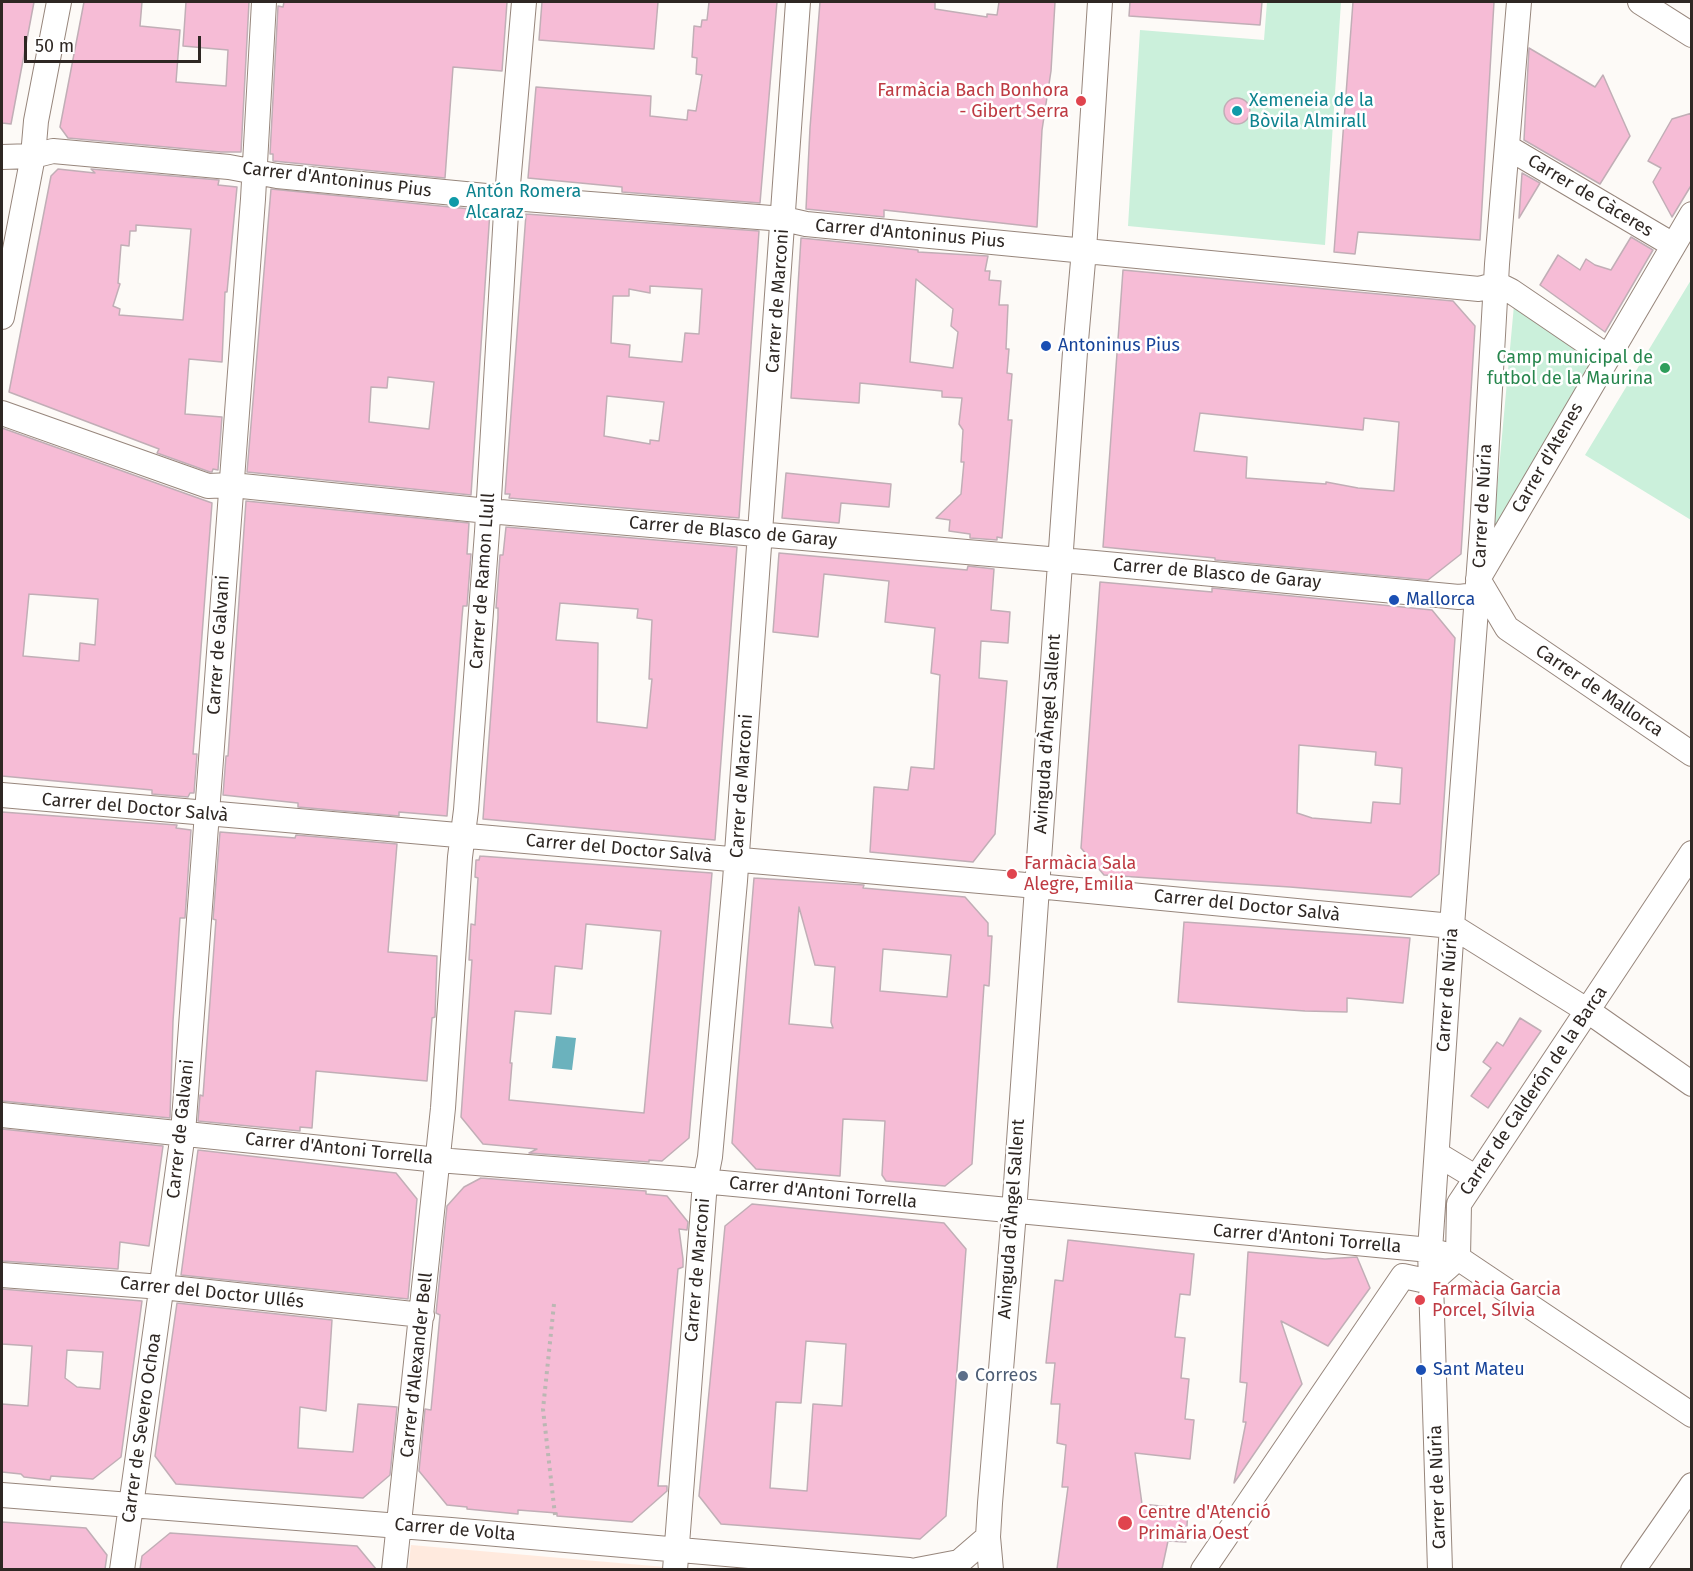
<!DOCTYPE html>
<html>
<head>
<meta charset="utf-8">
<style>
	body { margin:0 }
	#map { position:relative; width:1693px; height:1571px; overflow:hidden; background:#fdfaf7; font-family:"Fira Sans",sans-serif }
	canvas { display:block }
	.frame { position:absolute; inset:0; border:3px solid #2e2723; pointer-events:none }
	.scale { position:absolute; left:24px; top:36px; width:177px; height:27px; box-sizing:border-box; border:3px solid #2e2723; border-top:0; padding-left:8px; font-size:18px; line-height:21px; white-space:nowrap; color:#2e2723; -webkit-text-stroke:4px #fff; paint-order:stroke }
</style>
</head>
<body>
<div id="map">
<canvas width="1693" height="1571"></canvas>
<div class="frame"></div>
<div class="scale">50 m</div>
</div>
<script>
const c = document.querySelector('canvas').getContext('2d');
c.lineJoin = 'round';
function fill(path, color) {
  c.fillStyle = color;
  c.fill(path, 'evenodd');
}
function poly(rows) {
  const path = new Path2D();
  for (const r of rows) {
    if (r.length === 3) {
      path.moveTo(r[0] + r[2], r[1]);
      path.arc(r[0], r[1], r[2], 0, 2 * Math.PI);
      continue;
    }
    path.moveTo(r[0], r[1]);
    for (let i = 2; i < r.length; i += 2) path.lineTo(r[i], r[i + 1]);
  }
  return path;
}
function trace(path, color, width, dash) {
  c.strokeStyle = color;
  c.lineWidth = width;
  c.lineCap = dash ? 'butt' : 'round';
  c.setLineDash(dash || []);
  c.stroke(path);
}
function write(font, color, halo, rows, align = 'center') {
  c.font = font + ' "Fira Sans",sans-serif';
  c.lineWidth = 5;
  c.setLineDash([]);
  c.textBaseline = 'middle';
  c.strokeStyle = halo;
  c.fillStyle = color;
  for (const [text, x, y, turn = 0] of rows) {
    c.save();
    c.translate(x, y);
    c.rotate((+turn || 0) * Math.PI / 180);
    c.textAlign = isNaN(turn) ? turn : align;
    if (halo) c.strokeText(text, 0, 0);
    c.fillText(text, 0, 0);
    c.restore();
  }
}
const built = poly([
	[411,1545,688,1569,408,1570]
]);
const green = poly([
	[1267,2,1341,2,1325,245,1128,226,1140,30,1264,40],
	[1691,280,1691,520,1585,455],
	[1514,305,1592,361,1492,545]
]);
const water = poly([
	[556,1036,576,1038,572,1070,552,1068]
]);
const building = poly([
	[2,2,34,2,11,124,2,123,2,2],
	[84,2,142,2,140,26,180,30,176,82,226,86,228,50,183,46,186,2,249,2,241,152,221,152,68,138,60,127,84,2],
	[284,2,507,2,502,71,453,67,445,178,273,161,273,154,270,154,278,6,283,7,284,2],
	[542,2,658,2,654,49,539,40,542,2],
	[709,2,777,2,760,203,622,192,622,187,528,178,536,87,651,96,650,116,687,120,688,110,696,111,702,75,696,74,697,58,692,57,694,26,701,27,702,20,707,20,709,2],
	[820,2,935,2,935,9,987,17,987,14,997,15,999,2,1055,2,1051,71,1042,130,1037,227,884,210,884,217,806,209,810,128,820,2],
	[1130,2,1262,2,1260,25,1129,16,1130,2],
	[1353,2,1494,2,1480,240,1358,232,1355,254,1334,252,1353,2],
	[1529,48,1595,87,1603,75,1630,136,1600,184,1524,140,1529,48],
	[1237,111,13],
	[1692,113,1692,184,1672,217,1653,182,1661,168,1648,161,1672,119,1692,113],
	[58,169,95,173,91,169,219,180,218,185,237,187,227,292,225,292,222,362,189,359,185,414,222,417,218,470,213,469,212,472,210,472,157,453,159,449,9,392,51,176,58,169],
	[136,225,191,229,183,320,119,315,120,309,113,306,120,284,118,283,121,245,129,246,130,231,136,231,136,225],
	[1522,173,1540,183,1519,218,1522,173],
	[271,189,490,211,471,495,247,472,271,189],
	[388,377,434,382,429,429,369,422,371,387,387,388,388,377],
	[526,214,759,231,739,518,509,498,510,494,505,494,526,214],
	[650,286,702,289,699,334,685,333,682,362,629,357,630,345,611,343,613,296,629,296,629,289,650,293,650,286],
	[607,396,664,402,659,441,650,440,650,444,604,436,607,396],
	[1631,237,1653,250,1605,332,1540,285,1558,255,1580,270,1586,259,1595,265,1611,270,1631,237],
	[801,238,881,246,918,250,918,252,988,256,985,271,990,271,989,280,1001,281,999,305,1008,305,1006,349,1009,349,1007,373,1012,374,1008,420,1012,420,1002,538,997,537,997,540,970,538,970,534,949,531,950,520,936,518,961,494,964,462,961,462,963,430,959,424,962,398,942,397,942,391,860,383,859,403,791,398,801,238],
	[916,279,953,309,951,326,958,332,953,368,910,362,916,279],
	[1123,270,1453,301,1475,326,1461,554,1428,580,1215,560,1215,558,1103,547,1123,270],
	[1200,413,1363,430,1364,418,1399,422,1394,491,1358,488,1326,482,1326,484,1246,478,1247,457,1194,451,1200,413],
	[2,428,212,503,193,754,197,754,194,793,190,793,188,797,152,794,152,790,2,776,2,428],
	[29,594,98,599,95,645,80,643,79,661,23,656,29,594],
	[786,473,891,484,889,507,841,503,839,523,782,518,786,473],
	[246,501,469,523,467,554,471,554,467,606,463,606,462,617,447,816,399,812,399,816,298,807,298,803,223,795,226,756,228,756,246,501],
	[506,527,737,547,715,840,483,819,498,618,498,608,496,608,500,555,503,555,506,527],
	[560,603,638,609,637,618,652,620,649,679,652,679,647,728,597,722,598,643,556,640,560,603],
	[779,553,967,570,968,566,994,569,991,610,1010,612,1008,643,981,641,979,678,1007,681,995,834,973,862,870,852,874,787,908,790,911,767,934,769,940,675,931,673,935,628,885,622,889,581,824,574,818,637,773,632,779,553],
	[1100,582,1212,592,1212,588,1432,610,1455,638,1439,874,1411,897,1290,887,1104,875,1081,848,1100,582],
	[1299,745,1376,752,1375,765,1402,768,1400,804,1373,802,1371,823,1312,818,1297,813,1299,745],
	[2,812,177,825,176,828,191,830,185,918,180,918,173,1021,170,1118,2,1101,2,812],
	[220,832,295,838,296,835,397,844,388,952,437,956,435,1017,432,1018,427,1081,316,1071,312,1128,300,1127,300,1131,198,1121,200,1095,203,1096,216,920,213,919,220,832],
	[480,856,712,873,689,1138,662,1161,649,1160,649,1162,529,1153,537,1149,483,1144,461,1117,472,960,469,960,471,924,475,925,478,878,475,877,476,860,479,860,480,856],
	[586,924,661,931,644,1113,509,1100,512,1063,510,1063,515,1011,551,1014,555,966,582,969,586,924],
	[754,878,864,885,863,888,965,897,988,923,988,936,992,936,989,986,984,985,972,1164,945,1186,886,1181,882,1175,885,1121,843,1119,840,1176,756,1169,732,1143,754,878],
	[799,907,815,965,835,967,831,1022,833,1028,789,1024,799,907],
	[883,949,951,955,947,997,880,991,883,949],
	[1184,922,1410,938,1403,1003,1347,998,1347,1012,1305,1011,1178,1002,1184,922],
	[1520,1018,1541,1031,1488,1108,1471,1096,1491,1068,1483,1062,1497,1042,1503,1046,1520,1018],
	[2,1129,163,1146,149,1246,120,1242,118,1269,2,1261,2,1129],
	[198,1150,396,1173,417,1199,408,1299,181,1275,198,1150],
	[481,1178,646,1191,646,1194,667,1196,688,1222,687,1230,679,1229,683,1259,683,1267,678,1269,658,1486,667,1486,667,1491,632,1522,557,1516,557,1513,518,1510,518,1514,467,1509,467,1507,447,1505,419,1471,425,1409,431,1410,440,1315,436,1313,447,1206,464,1187,481,1178],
	[752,1204,944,1223,966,1249,946,1516,920,1539,721,1524,699,1496,725,1226,752,1204],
	[806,1341,846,1344,842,1406,813,1404,807,1491,770,1488,776,1402,801,1403,806,1341],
	[1068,1240,1194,1254,1190,1295,1180,1294,1175,1337,1185,1338,1181,1378,1189,1379,1185,1419,1194,1420,1190,1459,1135,1453,1142,1504,1188,1509,1186,1542,1168,1541,1162,1569,1057,1569,1068,1487,1062,1487,1066,1445,1057,1443,1060,1404,1051,1404,1055,1363,1046,1363,1055,1280,1063,1281,1068,1240],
	[1248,1252,1325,1259,1357,1257,1370,1288,1328,1346,1281,1321,1302,1384,1234,1483,1246,1422,1243,1422,1247,1383,1240,1382,1248,1252],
	[2,1289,142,1301,121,1457,93,1479,51,1476,50,1480,24,1477,21,1474,2,1472,2,1404,28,1406,32,1346,2,1344,2,1289],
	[67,1350,103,1352,100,1389,77,1387,65,1378,67,1350],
	[177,1303,332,1320,326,1411,300,1407,298,1448,353,1452,358,1404,397,1407,390,1475,363,1498,176,1484,155,1456,177,1303],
	[2,1522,86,1528,107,1555,105,1569,2,1569,2,1522],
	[170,1533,357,1546,376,1569,140,1569,142,1556,170,1533]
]);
const path = poly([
	[554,1304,543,1409,555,1515]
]);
const street = poly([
	[1640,2,1692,35],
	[1507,147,1673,245],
	[2,157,33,156,53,151,229,167,277,176,486,196,784,219,806,224,1479,289,1497,284,1511,291,1608,357],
	[2,317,33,156,36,121,59,2],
	[2,413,208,486,232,485,488,511,1095,563,1459,597,1476,595],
	[1481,574,1692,214],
	[1478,579,1507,628,1692,754],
	[2,795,1037,886,1452,926,1588,1011,1692,1084],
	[2,1115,438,1160,681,1179,1430,1250,1458,1258,1692,1415],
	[1437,1154,1475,1177],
	[2,1275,162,1287,422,1315],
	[2,1495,451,1530,909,1570],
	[122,1570,183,1133,253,199,264,2],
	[394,1570,443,1108,460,857,466,810,487,532,507,196,524,2],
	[675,1570,705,1182,710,1157,735,881,798,2],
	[917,1570,959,1562,988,1537],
	[991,1570,988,1537,990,1503,1014,1212,1075,352,1084,250,1100,2],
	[1203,1570,1403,1276,1431,1282,1458,1258,1459,1204,1692,853],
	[1440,1570,1430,1250,1452,926,1482,530,1497,264,1519,2],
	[1633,1570,1692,1485]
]);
const markers = [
	[1081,101,6,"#e0444e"],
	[1237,111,6,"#0f9aa8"],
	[454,202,6,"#0f9aa8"],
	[1046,346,6,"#1a4fb4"],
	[1665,368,6,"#2e9e5b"],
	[1394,600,6,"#1a4fb4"],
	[1012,874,6,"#e0444e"],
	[1420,1300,6,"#e0444e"],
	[1421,1370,6,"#1a4fb4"],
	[963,1376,6,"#5c6f8a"],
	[1125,1523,8,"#e0444e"]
];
const healthNames = [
	["Farmàcia Bach Bonhora",1069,91,"right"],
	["- Gibert Serra",1069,112,"right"],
	["Farmàcia Sala",1024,864],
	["Alegre, Emilia",1024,885],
	["Farmàcia Garcia",1432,1290],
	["Porcel, Sílvia",1432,1311],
	["Centre d'Atenció",1138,1513],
	["Primària Oest",1138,1534]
];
const cultureNames = [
	["Xemeneia de la",1249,101],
	["Bòvila Almirall",1249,122],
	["Antón Romera",466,192],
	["Alcaraz",466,213]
];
const streetNames = [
	["Carrer d'Antoninus Pius",337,180,7],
	["Carrer de Càceres",1590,196,31],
	["Carrer d'Antoninus Pius",910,234,5],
	["Carrer de Marconi",778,301,-86],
	["Carrer d'Atenes",1548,458,-60],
	["Carrer de Núria",1483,506,-87],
	["Carrer de Blasco de Garay",733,532,5],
	["Carrer de Blasco de Garay",1217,574,5],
	["Carrer de Ramon Llull",483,581,-86],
	["Carrer de Galvani",219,645,-86],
	["Carrer de Mallorca",1599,691,34],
	["Avinguda d'Àngel Sallent",1048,734,-86],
	["Carrer de Marconi",742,786,-86],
	["Carrer del Doctor Salvà",135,808,5],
	["Carrer del Doctor Salvà",619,849,5],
	["Carrer del Doctor Salvà",1247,906,6],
	["Carrer de Núria",1448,990,-86],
	["Carrer de Calderón de la Barca",1534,1091,-56],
	["Carrer de Galvani",181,1129,-84],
	["Carrer d'Antoni Torrella",339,1149,6],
	["Carrer d'Antoni Torrella",823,1193,6],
	["Avinguda d'Àngel Sallent",1012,1219,-86],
	["Carrer d'Antoni Torrella",1307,1239,5],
	["Carrer de Marconi",698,1270,-85],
	["Carrer del Doctor Ullés",212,1293,6],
	["Carrer d'Alexander Bell",417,1365,-84],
	["Carrer de Severo Ochoa",142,1428,-82],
	["Carrer de Núria",1438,1487,-92],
	["Carrer de Volta",455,1530,5]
];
const transitNames = [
	["Antoninus Pius",1058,346],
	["Mallorca",1406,600],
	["Sant Mateu",1433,1370]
];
const leisureNames = [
	["Camp municipal de",1653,358],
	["futbol de la Maurina",1653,379]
];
const serviceNames = [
	["Correos",975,1376]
];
fill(built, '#ffeade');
fill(green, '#cbf0db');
fill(water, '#6bb2bd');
fill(building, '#f6bcd6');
trace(building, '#c1aeb6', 1.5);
trace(street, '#97867c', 26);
trace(path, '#bbb7b3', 4, [3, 4.5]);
trace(street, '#fff', 24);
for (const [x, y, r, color] of markers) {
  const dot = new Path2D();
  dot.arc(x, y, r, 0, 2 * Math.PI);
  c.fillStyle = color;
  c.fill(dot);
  trace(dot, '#fff', 2);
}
write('18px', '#be3a42', '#fff', healthNames, 'left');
write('18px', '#0d838f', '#fff', cultureNames, 'left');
write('18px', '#2e2723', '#fff', streetNames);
write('18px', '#164399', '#fff', transitNames, 'left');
write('18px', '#27864d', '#fff', leisureNames, 'right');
write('18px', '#4e5e75', '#fff', serviceNames, 'left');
</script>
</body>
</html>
